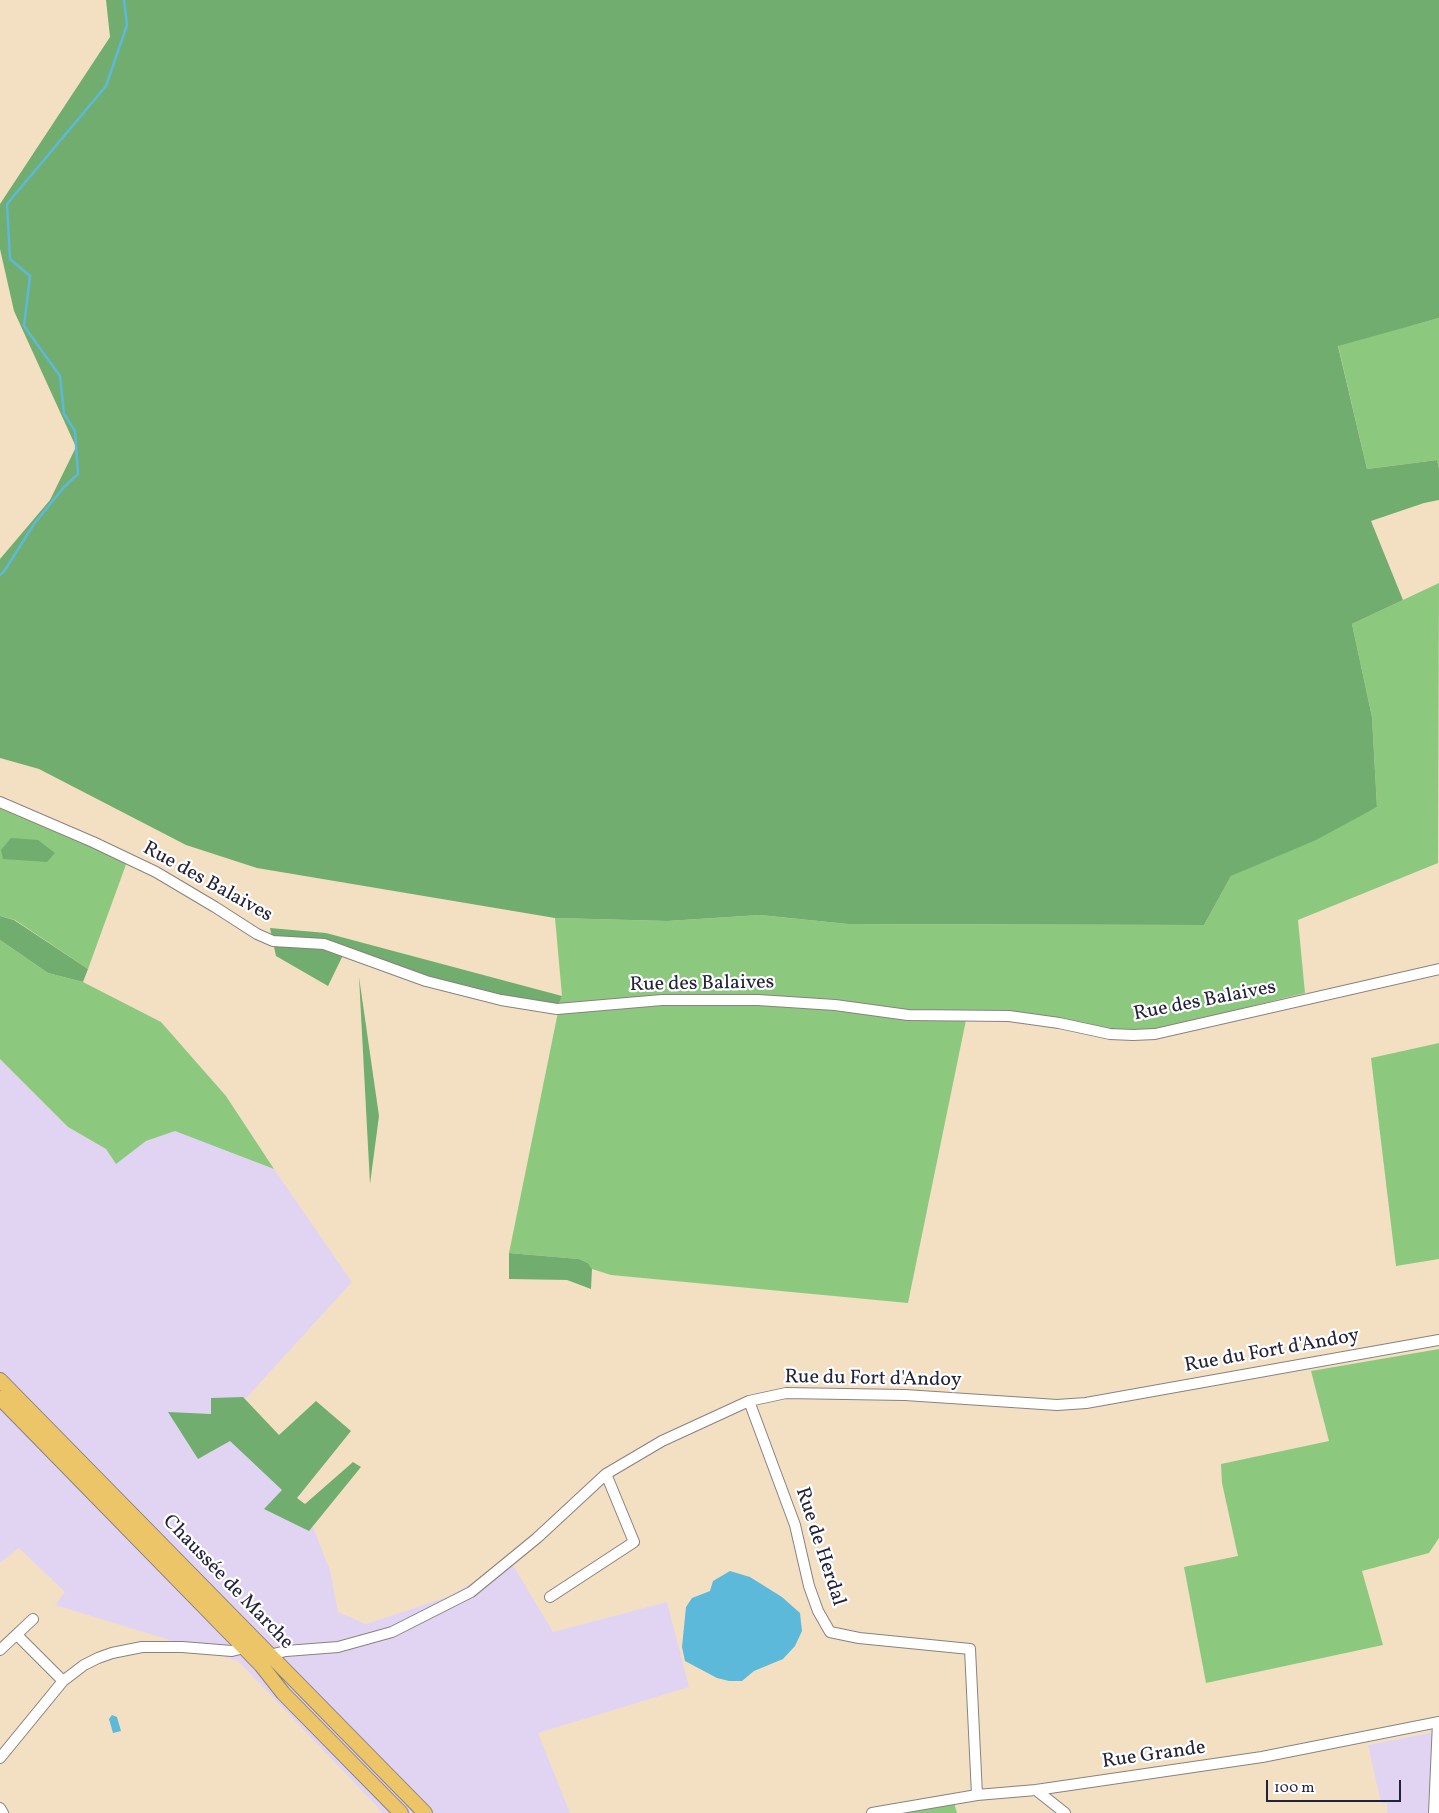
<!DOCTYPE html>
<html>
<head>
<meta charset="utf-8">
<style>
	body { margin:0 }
	#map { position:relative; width:1439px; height:1813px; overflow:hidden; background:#f3e0c3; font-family:Vollkorn,serif }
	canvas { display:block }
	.scale { position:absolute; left:1266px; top:1780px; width:135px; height:22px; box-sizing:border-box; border:2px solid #22223b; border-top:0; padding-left:6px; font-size:15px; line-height:18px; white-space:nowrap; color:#22223b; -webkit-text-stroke:4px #fff; paint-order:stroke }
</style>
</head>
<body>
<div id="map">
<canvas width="1439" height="1813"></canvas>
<div class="scale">100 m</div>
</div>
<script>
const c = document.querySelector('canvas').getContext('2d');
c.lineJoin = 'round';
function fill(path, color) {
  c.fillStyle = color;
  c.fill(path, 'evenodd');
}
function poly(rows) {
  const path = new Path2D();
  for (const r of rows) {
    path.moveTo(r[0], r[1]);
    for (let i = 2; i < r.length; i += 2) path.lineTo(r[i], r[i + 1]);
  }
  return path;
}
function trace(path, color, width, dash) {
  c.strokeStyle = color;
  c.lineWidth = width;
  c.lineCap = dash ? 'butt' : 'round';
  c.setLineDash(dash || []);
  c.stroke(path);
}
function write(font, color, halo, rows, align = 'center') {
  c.font = font + ' Vollkorn,serif';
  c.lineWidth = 4.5;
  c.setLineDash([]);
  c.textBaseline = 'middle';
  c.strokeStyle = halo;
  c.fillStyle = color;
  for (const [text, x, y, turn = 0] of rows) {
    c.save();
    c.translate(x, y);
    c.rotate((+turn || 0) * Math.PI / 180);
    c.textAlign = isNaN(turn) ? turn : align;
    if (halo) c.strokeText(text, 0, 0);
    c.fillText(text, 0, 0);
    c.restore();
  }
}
const built = poly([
	[0,1059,68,1127,106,1149,116,1163,146,1141,175,1130,274,1169,352,1282,227,1419,282,1490,313,1527,330,1570,338,1612,366,1624,450,1596,510,1560,553,1632,667,1602,689,1687,538,1733,570,1813,383,1813,238,1661,55,1605,65,1592,19,1548,0,1563],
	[1430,1733,1434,1737,1429,1813,1387,1813,1387,1803,1381,1803,1368,1745]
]);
const green = poly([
	[1439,318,1439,468,1437,460,1367,469,1338,345],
	[1439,583,1438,863,1298,920,1305,993,1154,1030,1132,1032,770,998,557,1009,562,996,555,918,667,921,760,915,848,924,1204,925,1231,876,1377,807,1372,717,1352,624],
	[0,802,128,859,88,969,15,920,0,916],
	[0,940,48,973,83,982,161,1022,226,1096,274,1169,175,1131,146,1141,116,1164,106,1149,68,1127,0,1059],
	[661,1003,757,1003,966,1020,908,1303,611,1275,592,1269,588,1263,579,1259,509,1253,558,1012],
	[1439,1043,1439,1259,1396,1266,1371,1058],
	[1439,1349,1439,1538,1429,1553,1362,1571,1383,1645,1206,1683,1184,1567,1238,1556,1222,1483,1221,1464,1329,1441,1311,1371],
	[953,1799,957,1813,885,1813]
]);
const forest = poly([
	[106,0,1439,0,1439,318,1338,346,1367,469,1437,460,1439,468,1439,500,1424,503,1371,521,1403,600,1352,624,1372,717,1377,807,1316,840,1231,876,1204,925,848,924,760,915,667,921,555,918,257,868,186,845,39,769,0,758,0,559,50,500,76,447,14,311,0,249,0,204,110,37],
	[11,838,38,840,55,853,47,862,3,859,1,850],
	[0,916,14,920,88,969,83,982,48,973,0,940],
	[270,928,326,933,562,996,557,1009,501,1000,345,951,328,986,276,956],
	[359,977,379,1116,370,1184],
	[509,1253,579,1259,588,1263,592,1269,591,1289,567,1280,509,1279],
	[243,1397,279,1435,316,1401,351,1431,297,1498,305,1504,353,1462,361,1467,309,1531,264,1509,282,1490,230,1441,198,1459,168,1412,211,1414,211,1398]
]);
const water = poly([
	[730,1571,750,1577,782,1597,800,1613,802,1631,795,1646,783,1659,754,1671,742,1681,729,1681,717,1678,685,1661,682,1647,686,1607,692,1598,710,1591,713,1581],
	[112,1715,117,1717,121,1731,113,1733,109,1719]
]);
const stream = poly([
	[0,575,5,570,34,524,64,487,78,474,75,431,64,414,60,376,24,326,30,276,10,259,7,204,106,86,127,25,124,0]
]);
const minor = poly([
	[0,802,93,842,156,872,215,907,257,934,273,941,324,944,426,981,501,1000,557,1009,662,1000,758,1000,835,1005,908,1015,1009,1016,1059,1023,1110,1034,1133,1035,1155,1034,1439,969],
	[749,1401,795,1525,809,1586,818,1611,830,1632,859,1638,970,1649,977,1795],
	[550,1597,634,1542,606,1474],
	[17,1635,63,1681],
	[0,1650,33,1619],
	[266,1659,269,1655,286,1651,338,1647,392,1632,471,1592,537,1538,606,1474,662,1441,749,1401,786,1393,905,1395,1057,1405,1086,1403,1439,1340],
	[0,1758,63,1681,84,1665,98,1658,112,1653,142,1647,182,1647,232,1651,244,1648,247,1645],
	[1036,1790,1065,1813],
	[0,1808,3,1813],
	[872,1813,977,1795,1036,1790,1262,1757,1439,1722],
	[1434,1813,1438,1722]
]);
const major = poly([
	[0,1380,425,1813],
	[0,1398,261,1665,283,1693,401,1813]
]);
const streetNames = [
	["Rue des Balaives",207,883,29],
	["Rue des Balaives",702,985,-1],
	["Rue des Balaives",1205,1002,-11],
	["Rue du Fort d'Andoy",1272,1352,-10],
	["Rue du Fort d'Andoy",873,1380,1],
	["Rue de Herdal",819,1547,72],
	["Chaussée de Marche",227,1583,46],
	["Rue Grande",1154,1756,-8]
];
fill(built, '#e1d4f3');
fill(green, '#8cc97f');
fill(forest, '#71ad6e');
fill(water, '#5cb9da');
trace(stream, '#5cb9da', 2.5);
trace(minor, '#8a817f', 12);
trace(major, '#8a817f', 16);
trace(minor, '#fff', 10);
trace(major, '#ecc569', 14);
write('20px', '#22223b', '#fff', streetNames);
</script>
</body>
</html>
